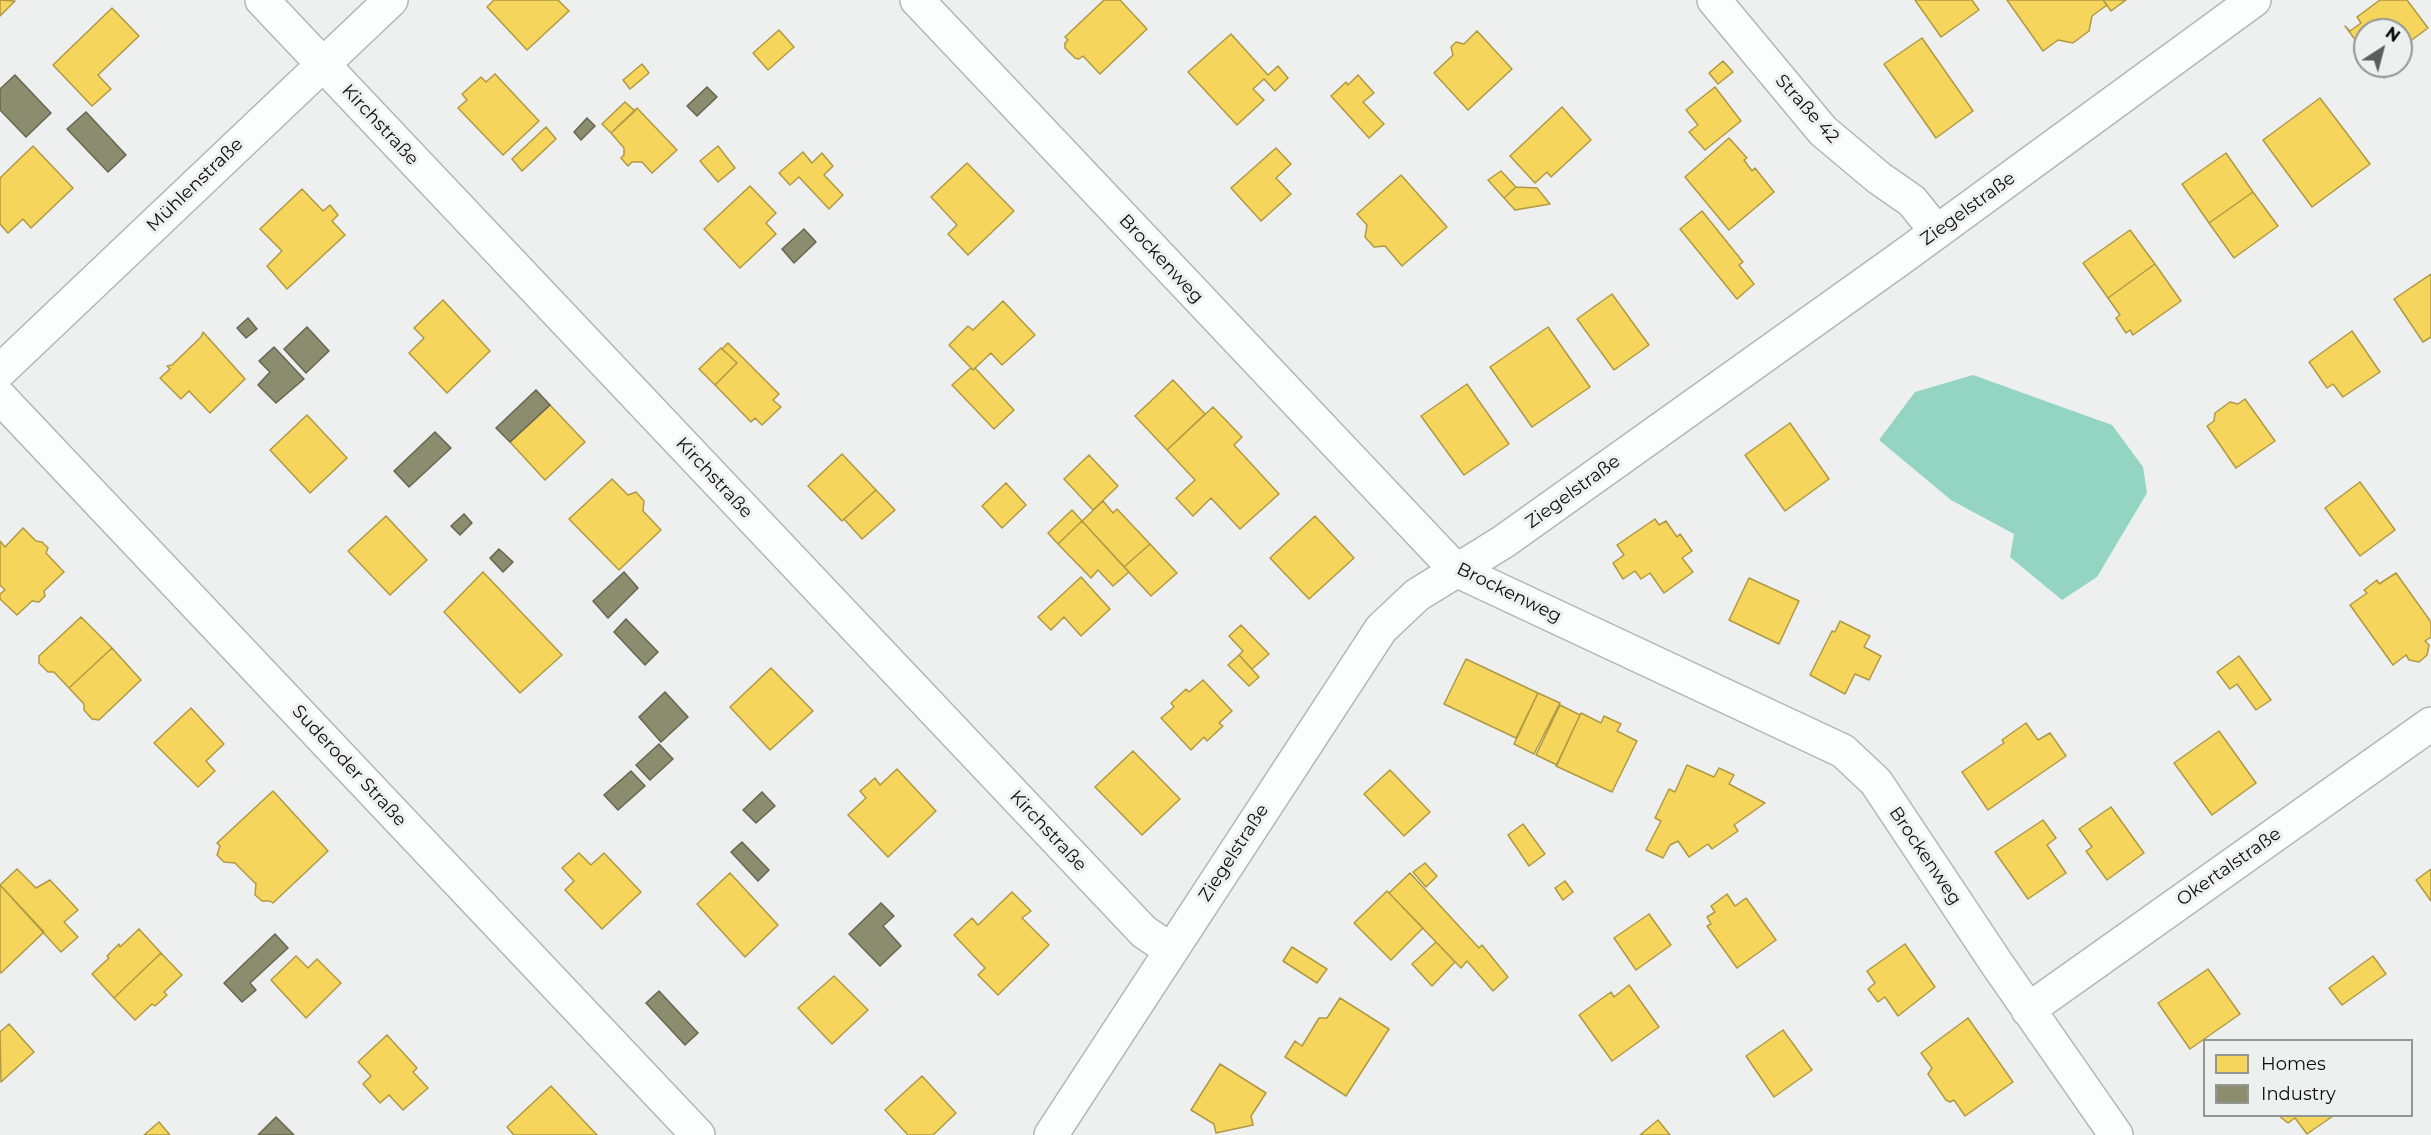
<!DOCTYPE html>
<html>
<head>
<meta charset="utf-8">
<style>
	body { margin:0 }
	#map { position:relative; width:2431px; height:1135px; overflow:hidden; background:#edf0ef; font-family:Montserrat,sans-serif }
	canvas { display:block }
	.legend { position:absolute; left:2203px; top:1039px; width:210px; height:78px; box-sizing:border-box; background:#ecf1ef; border:2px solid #929695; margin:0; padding:8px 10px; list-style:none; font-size:18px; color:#0c0d0d }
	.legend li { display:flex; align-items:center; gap:12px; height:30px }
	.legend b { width:30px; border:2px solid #929695 }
	.north { position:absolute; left:2353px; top:18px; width:60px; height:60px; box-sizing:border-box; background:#ecf1ef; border:2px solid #929695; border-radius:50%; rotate:36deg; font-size:16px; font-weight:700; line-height:24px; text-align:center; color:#0c0d0d }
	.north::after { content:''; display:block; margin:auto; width:21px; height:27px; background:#5b5c5c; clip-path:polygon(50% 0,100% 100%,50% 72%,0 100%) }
</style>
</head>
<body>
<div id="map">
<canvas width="2431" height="1135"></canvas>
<ul class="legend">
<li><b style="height:16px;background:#f6d55c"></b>Homes</li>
<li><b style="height:16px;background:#8c8c6e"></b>Industry</li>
</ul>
<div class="north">N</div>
</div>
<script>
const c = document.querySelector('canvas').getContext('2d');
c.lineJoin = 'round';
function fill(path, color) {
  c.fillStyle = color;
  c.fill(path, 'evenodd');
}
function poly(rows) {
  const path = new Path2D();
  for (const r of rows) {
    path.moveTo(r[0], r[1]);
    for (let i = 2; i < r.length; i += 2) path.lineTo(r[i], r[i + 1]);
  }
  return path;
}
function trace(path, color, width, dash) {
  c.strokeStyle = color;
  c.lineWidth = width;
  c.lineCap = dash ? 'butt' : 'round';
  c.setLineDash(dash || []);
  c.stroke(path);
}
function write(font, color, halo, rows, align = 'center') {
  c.font = font + ' Montserrat,sans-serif';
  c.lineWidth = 6;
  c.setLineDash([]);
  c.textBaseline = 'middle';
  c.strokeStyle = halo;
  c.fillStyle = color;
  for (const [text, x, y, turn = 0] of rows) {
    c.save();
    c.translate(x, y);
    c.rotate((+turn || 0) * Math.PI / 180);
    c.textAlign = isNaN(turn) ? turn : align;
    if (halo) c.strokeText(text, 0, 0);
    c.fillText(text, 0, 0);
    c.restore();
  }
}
const water = poly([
	[1973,375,2112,425,2143,467,2147,493,2097,577,2062,600,2010,557,2014,534,1951,500,1879,440,1915,392]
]);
const homes = poly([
	[0,0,15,1,0,16,0,0],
	[494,0,558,0,569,11,527,50,487,7,494,0],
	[1104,0,1120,0,1147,29,1100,74,1083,56,1079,59,1075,58,1065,48,1065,43,1068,40,1065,37,1104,0],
	[1915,0,1972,0,1979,10,1941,37,1915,0],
	[2007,0,2103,0,2107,5,2092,16,2089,31,2073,43,2058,40,2043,51,2007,0],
	[2103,0,2126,0,2111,11,2103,0],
	[2380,0,2407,0,2428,28,2401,48,2401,30,2365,30,2365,53,2345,26,2350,31,2361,23,2357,17,2380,0],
	[112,8,139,36,98,75,111,89,92,106,53,65,112,8],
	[779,30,794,47,768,70,753,53,779,30],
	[1477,31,1512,69,1468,110,1434,73,1453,55,1451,47,1456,42,1464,44,1477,31],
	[1231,34,1268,75,1278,66,1288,78,1275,91,1264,79,1253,89,1264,100,1237,125,1188,72,1231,34],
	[1922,38,1973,111,1936,138,1884,64,1922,38],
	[1723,61,1733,72,1718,84,1709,73,1723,61],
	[642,64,649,73,630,89,623,80,642,64],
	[2375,66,2399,66,2384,78,2375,66],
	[495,74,539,121,503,155,458,108,467,100,462,94,481,77,486,82,495,74],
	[1358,75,1374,93,1363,102,1384,124,1369,138,1331,96,1346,82,1348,85,1358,75],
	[1715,87,1741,121,1705,150,1689,132,1698,125,1686,110,1715,87],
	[2320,98,2370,164,2312,207,2263,140,2320,98],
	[625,102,635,111,611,133,602,124,625,102],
	[1562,107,1591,140,1551,177,1547,172,1535,183,1510,156,1562,107],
	[637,108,677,150,652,173,642,162,632,162,628,166,621,158,624,155,624,148,611,133,637,108],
	[546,127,556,139,522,171,512,159,546,127],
	[1729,138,1747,158,1744,160,1752,171,1755,168,1774,192,1729,230,1685,177,1729,138],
	[33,146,73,188,31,228,23,219,8,233,0,224,0,178,33,146],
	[718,146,735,168,718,182,700,161,718,146],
	[1276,148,1291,164,1276,178,1291,194,1261,221,1231,188,1276,148],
	[803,152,812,163,822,153,833,166,824,175,843,195,829,209,799,177,790,185,779,173,803,152],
	[2226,153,2253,192,2209,223,2182,184,2226,153],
	[967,163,1014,211,968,255,948,234,957,225,931,197,967,163],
	[1501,171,1516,187,1504,198,1488,180,1501,171],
	[1401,175,1447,227,1402,266,1385,246,1374,247,1365,237,1367,225,1357,214,1401,175],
	[750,186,776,213,766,223,776,234,740,268,704,229,750,186],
	[1516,187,1537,188,1550,204,1515,210,1504,198,1516,187],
	[302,189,323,211,330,205,338,215,332,221,345,235,287,289,267,266,282,251,260,229,302,189],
	[2253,192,2278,226,2234,258,2209,223,2253,192],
	[1702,211,1743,262,1739,265,1754,284,1737,299,1680,229,1702,211],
	[2130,230,2155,264,2108,298,2083,263,2130,230],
	[2155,264,2181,301,2133,335,2130,330,2126,333,2116,318,2120,315,2108,298,2155,264],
	[2431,274,2431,337,2423,342,2394,299,2431,274],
	[1612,294,1649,345,1614,370,1577,319,1612,294],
	[443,300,490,351,447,393,409,353,424,338,414,328,443,300],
	[1003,301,1035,335,1002,365,991,353,973,370,949,345,968,326,973,330,1003,301],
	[1548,327,1590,387,1532,427,1490,367,1548,327],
	[2352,331,2380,372,2343,397,2333,384,2327,388,2309,362,2352,331],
	[203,332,245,379,210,413,189,391,181,399,160,378,170,369,167,366,172,365,201,337,203,332],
	[728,343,779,394,773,400,781,407,762,425,755,418,751,422,715,385,737,363,722,349,728,343],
	[721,348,737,363,715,385,699,369,721,348],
	[971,368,973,370,975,368,1014,410,994,429,952,385,971,368],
	[1173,380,1205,414,1167,450,1135,416,1173,380],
	[1467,384,1509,444,1464,475,1421,416,1467,384],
	[2245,399,2275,441,2236,468,2207,426,2214,421,2215,413,2230,402,2238,404,2245,399],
	[550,405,585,442,545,480,510,442,550,405],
	[1213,407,1242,437,1234,445,1279,494,1240,529,1211,498,1193,516,1176,498,1195,480,1167,450,1213,407],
	[307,415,347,458,310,493,270,450,307,415],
	[1790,423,1829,479,1785,511,1745,455,1790,423],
	[842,454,876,490,842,521,808,486,842,454],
	[1089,455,1118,486,1093,510,1064,479,1089,455],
	[612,479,628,495,636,492,644,501,643,511,661,530,619,570,569,519,612,479],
	[2360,482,2395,530,2360,556,2325,508,2360,482],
	[1006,483,1026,505,1002,528,982,506,1006,483],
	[876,490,895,510,862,539,844,519,876,490],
	[1103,501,1113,513,1117,509,1150,544,1124,567,1082,521,1103,501],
	[1072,510,1082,521,1058,544,1048,533,1072,510],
	[386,516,427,560,390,595,348,551,386,516],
	[1315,516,1354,558,1309,599,1270,558,1315,516],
	[1655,519,1659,525,1666,521,1677,537,1680,534,1692,551,1682,558,1693,572,1664,593,1650,573,1641,579,1635,571,1623,579,1613,563,1624,555,1617,545,1655,519],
	[1082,521,1129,572,1113,586,1098,570,1091,578,1058,544,1082,521],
	[23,528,36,541,42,542,48,548,46,553,64,572,44,591,45,596,39,602,32,601,17,615,0,599,0,594,5,590,0,585,0,541,5,547,23,528],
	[1150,544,1177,573,1151,596,1124,567,1150,544],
	[483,572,562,655,520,693,444,612,483,572],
	[2396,573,2431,622,2431,637,2425,641,2429,645,2427,655,2419,662,2409,660,2406,655,2393,665,2350,605,2367,593,2364,590,2377,580,2379,584,2396,573],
	[1081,577,1110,609,1081,636,1064,617,1051,630,1038,617,1081,577],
	[1749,578,1799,601,1779,644,1729,620,1749,578],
	[81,617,112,648,69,688,54,672,48,672,39,663,39,656,81,617],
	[1840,621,1870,636,1864,647,1881,656,1869,680,1855,674,1845,694,1810,675,1832,631,1835,632,1840,621],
	[1241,625,1269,654,1252,669,1239,655,1243,651,1229,636,1241,625],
	[112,648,141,680,99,720,92,719,84,710,84,704,69,688,112,648],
	[1239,655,1259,677,1249,686,1228,665,1239,655],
	[2239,656,2271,700,2256,710,2237,684,2230,689,2217,672,2239,656],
	[1466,659,1538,693,1516,738,1444,704,1466,659],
	[771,668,813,711,770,750,730,707,771,668],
	[1203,680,1232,711,1219,723,1223,726,1207,741,1204,737,1191,750,1161,718,1174,707,1171,703,1186,689,1189,692,1203,680],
	[1538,693,1560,703,1534,754,1514,744,1538,693],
	[1560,705,1580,715,1557,765,1536,755,1560,705],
	[191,708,224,744,206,761,215,771,198,787,154,743,191,708],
	[1581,713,1601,723,1604,716,1621,724,1617,731,1637,741,1612,792,1556,766,1581,713],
	[2026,723,2038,740,2050,733,2066,756,1988,810,1962,772,2004,743,2002,740,2026,723],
	[2219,731,2256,783,2212,815,2174,763,2219,731],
	[1133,751,1180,799,1142,835,1095,787,1133,751],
	[1687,765,1714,777,1719,768,1734,775,1729,784,1765,803,1734,825,1738,831,1712,849,1708,844,1689,857,1678,841,1670,845,1663,858,1646,850,1661,821,1655,818,1669,789,1675,792,1687,765],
	[897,769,936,811,888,857,848,815,866,798,860,791,875,778,880,785,897,769],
	[1390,770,1430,812,1404,836,1364,794,1390,770],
	[273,791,328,851,273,903,270,901,262,901,255,895,256,884,235,863,224,862,217,855,220,846,217,843,273,791],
	[2111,807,2144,853,2107,880,2086,851,2092,847,2079,829,2111,807],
	[2043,820,2056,838,2047,845,2066,873,2028,899,1995,852,2043,820],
	[1523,824,1545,854,1529,866,1508,835,1523,824],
	[579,853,591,865,604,853,641,892,602,929,565,890,574,881,562,868,579,853],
	[1425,863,1437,876,1426,887,1413,872,1425,863],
	[17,869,36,888,50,880,78,910,64,922,78,937,61,952,0,885,17,869],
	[2431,869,2431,901,2416,880,2431,869],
	[730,873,778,925,745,957,697,904,730,873],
	[1410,873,1479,948,1482,945,1508,977,1493,991,1467,961,1461,968,1389,893,1410,873],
	[1565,881,1573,892,1563,900,1555,888,1565,881],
	[0,885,44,932,1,973,0,972,0,885],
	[1387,891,1423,928,1391,960,1354,923,1387,891],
	[1012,892,1031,911,1022,918,1049,945,998,995,978,975,985,968,954,935,972,918,978,925,1012,892],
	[1727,894,1735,906,1746,898,1776,940,1737,968,1707,926,1711,924,1707,917,1715,912,1711,906,1727,894],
	[1649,914,1671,945,1636,970,1614,938,1649,914],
	[139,929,161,953,114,998,92,974,109,958,107,956,119,944,120,947,139,929],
	[1436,942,1455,962,1432,986,1412,964,1436,942],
	[1905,944,1935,987,1898,1016,1885,997,1878,1002,1868,989,1875,983,1867,971,1905,944],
	[1292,947,1327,969,1317,983,1283,961,1292,947],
	[161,953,182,975,164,992,167,995,155,1006,152,1004,135,1020,114,998,161,953],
	[296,956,308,968,317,959,341,983,306,1018,271,980,296,956],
	[2373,956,2386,974,2342,1005,2329,988,2373,956],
	[2208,969,2240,1014,2190,1049,2158,1003,2208,969],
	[834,976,868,1010,832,1044,798,1008,834,976],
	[1629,985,1659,1027,1612,1061,1579,1015,1611,992,1614,997,1629,985],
	[1340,998,1389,1029,1346,1096,1285,1057,1295,1041,1302,1046,1319,1018,1327,1018,1340,998],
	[1968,1018,2013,1082,1965,1116,1954,1100,1950,1102,1946,1100,1928,1074,1932,1068,1921,1053,1968,1018],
	[9,1024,34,1052,1,1082,0,1032,9,1024],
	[1783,1030,1812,1070,1774,1097,1746,1056,1783,1030],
	[387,1035,417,1068,413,1072,428,1088,403,1110,389,1095,380,1103,363,1084,371,1076,358,1062,387,1035],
	[1220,1064,1266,1093,1251,1116,1253,1125,1216,1133,1214,1124,1191,1110,1220,1064],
	[922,1076,956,1113,933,1135,908,1135,885,1110,922,1076],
	[551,1086,597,1135,514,1135,507,1127,551,1086],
	[2279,1116,2333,1116,2307,1134,2295,1118,2288,1123,2279,1116],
	[1658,1120,1670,1135,1640,1135,1658,1120],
	[159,1122,170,1135,144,1135,159,1122]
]);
const industry = poly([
	[15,75,51,113,26,137,0,110,0,89,15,75],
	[707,87,717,97,697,116,687,106,707,87],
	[86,112,126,155,108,172,67,129,86,112],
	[587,118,595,126,581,140,574,132,587,118],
	[804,229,816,242,794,263,782,249,804,229],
	[248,318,257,329,246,338,237,328,248,318],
	[307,327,329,351,306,373,284,349,307,327],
	[274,347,304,379,276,403,258,385,270,372,259,361,274,347],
	[536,390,550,405,510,442,496,428,536,390],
	[435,432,451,448,409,487,394,471,435,432],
	[464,514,472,523,460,535,451,526,464,514],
	[499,549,513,562,503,572,490,558,499,549],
	[624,572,638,588,608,618,593,601,624,572],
	[626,619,658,652,645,665,614,632,626,619],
	[665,692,688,717,661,742,639,717,665,692],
	[659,744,673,759,650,780,636,765,659,744],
	[631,771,645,786,618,810,604,795,631,771],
	[762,792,775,806,756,823,743,810,762,792],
	[742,842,769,870,758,881,731,852,742,842],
	[881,903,894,916,883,926,901,946,880,966,849,934,881,903],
	[275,934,288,948,250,983,256,990,242,1002,224,983,275,934],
	[659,991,698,1033,685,1045,646,1003,659,991],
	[276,1117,294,1135,258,1135,276,1117]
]);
const minor = poly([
	[262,0,1144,932,1171,950],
	[917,0,1456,570,1843,751,1876,782,1997,964,2116,1135],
	[1714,0,1823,131,1879,178,1912,201,1937,232],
	[0,371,391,0],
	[0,397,698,1135],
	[2028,1010,2431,724],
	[1051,1135,1381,629,1417,595,1503,542,1901,258,2254,0]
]);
const streetNames = [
	["Straße 42",1807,109,48],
	["Kirchstraße",380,125,47],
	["Mühlenstraße",195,185,-44],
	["Ziegelstraße",1968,209,-36],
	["Brockenweg",1161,259,47],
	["Kirchstraße",714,478,47],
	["Ziegelstraße",1573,492,-36],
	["Brockenweg",1509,593,26],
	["Suderoder Straße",349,766,47],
	["Kirchstraße",1048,831,47],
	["Ziegelstraße",1234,853,-57],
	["Brockenweg",1925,856,56],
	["Okertalstraße",2229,867,-35]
];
fill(water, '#94d5c1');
fill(homes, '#f6d55c');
trace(homes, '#b09944', 1.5);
fill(industry, '#8c8c6e');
trace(industry, '#666651', 1.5);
trace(minor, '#b4b6b5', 36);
trace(minor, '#fcfdfd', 33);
write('18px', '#0c0d0d', '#ecf1ef', streetNames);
</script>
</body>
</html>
